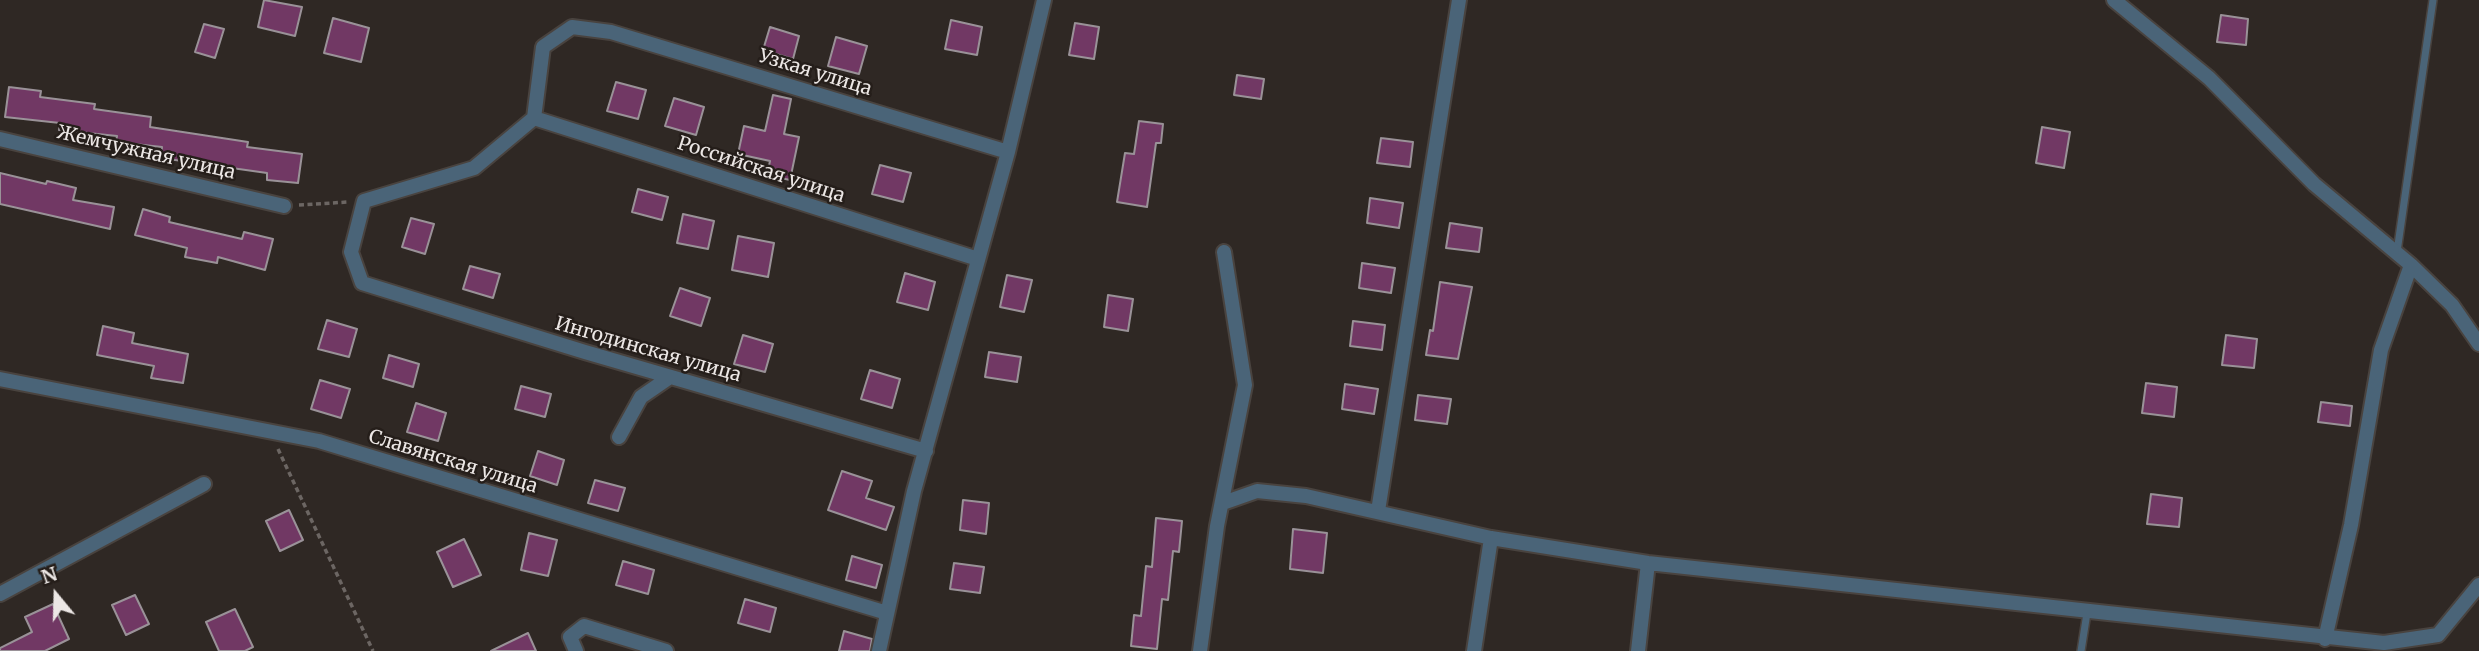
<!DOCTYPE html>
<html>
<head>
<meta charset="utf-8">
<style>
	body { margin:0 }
	#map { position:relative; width:2479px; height:651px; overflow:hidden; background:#2f2824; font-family:Merriweather,serif }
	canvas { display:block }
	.north { position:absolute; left:21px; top:560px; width:70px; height:70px; -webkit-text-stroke:5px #251e1a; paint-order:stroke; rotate:341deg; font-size:19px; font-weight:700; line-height:28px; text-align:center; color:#ece7e5 }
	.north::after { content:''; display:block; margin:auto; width:24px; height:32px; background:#ece7e5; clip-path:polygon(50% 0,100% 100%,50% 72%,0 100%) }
</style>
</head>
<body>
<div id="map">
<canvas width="2479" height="651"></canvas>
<div class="north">N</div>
</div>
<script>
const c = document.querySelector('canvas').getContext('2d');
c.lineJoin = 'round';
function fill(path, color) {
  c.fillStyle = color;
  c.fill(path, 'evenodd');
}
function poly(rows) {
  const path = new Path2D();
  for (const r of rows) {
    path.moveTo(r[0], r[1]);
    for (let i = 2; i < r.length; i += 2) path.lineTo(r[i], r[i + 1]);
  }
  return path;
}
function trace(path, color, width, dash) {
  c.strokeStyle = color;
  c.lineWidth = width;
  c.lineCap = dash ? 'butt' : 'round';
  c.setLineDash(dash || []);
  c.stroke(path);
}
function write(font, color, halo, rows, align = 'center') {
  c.font = font + ' Merriweather,serif';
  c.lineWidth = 5;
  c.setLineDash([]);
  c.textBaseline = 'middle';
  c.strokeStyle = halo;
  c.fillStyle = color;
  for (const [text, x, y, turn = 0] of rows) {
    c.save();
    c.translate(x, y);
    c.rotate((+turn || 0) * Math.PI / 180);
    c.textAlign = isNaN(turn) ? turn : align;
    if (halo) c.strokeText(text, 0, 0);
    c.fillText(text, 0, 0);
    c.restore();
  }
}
const building = poly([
	[264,0,302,7,295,36,258,27,264,0],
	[2221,15,2248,19,2246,45,2217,42,2221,15],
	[333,18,369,28,361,62,324,53,333,18],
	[951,20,982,27,977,55,945,49,951,20],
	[1075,23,1099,27,1094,59,1069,55,1075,23],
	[204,24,224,29,215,58,195,52,204,24],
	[770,27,799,36,793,59,763,50,770,27],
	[836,37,867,46,859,74,828,66,836,37],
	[1237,75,1264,79,1261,99,1234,95,1237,75],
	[616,82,646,90,638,119,607,111,616,82],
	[9,87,41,91,40,97,95,104,94,109,151,117,150,127,248,142,247,147,302,154,298,183,267,180,267,173,161,158,162,147,116,142,117,136,59,130,60,123,5,117,9,87],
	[773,95,791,99,784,134,799,137,790,180,767,175,770,161,738,154,744,126,765,131,773,95],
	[674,98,704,107,696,135,665,126,674,98],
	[1139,121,1163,124,1161,143,1156,143,1147,207,1117,202,1125,153,1134,154,1139,121],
	[2042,127,2070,132,2064,168,2036,163,2042,127],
	[1381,138,1413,142,1410,167,1377,163,1381,138],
	[880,165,911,173,903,202,872,194,880,165],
	[0,173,46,184,47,181,76,188,73,200,114,207,110,229,0,204,0,173],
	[638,189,668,197,662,220,632,212,638,189],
	[1370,198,1403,203,1399,228,1367,223,1370,198],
	[143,209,170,217,169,222,242,239,244,232,273,239,265,270,218,257,217,263,185,257,187,248,135,235,143,209],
	[683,214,714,221,708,249,677,243,683,214],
	[411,218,434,224,425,254,402,247,411,218],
	[1450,223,1482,228,1479,252,1446,248,1450,223],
	[738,236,774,243,768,277,732,270,738,236],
	[1362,263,1395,268,1391,293,1359,288,1362,263],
	[470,266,500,274,493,298,463,289,470,266],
	[905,273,935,282,928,310,897,302,905,273],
	[1007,275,1032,280,1024,312,1000,307,1007,275],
	[1440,282,1472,287,1458,359,1426,355,1430,330,1433,331,1440,282],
	[680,288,710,298,701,326,670,316,680,288],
	[1108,295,1133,299,1128,331,1104,327,1108,295],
	[327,320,357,329,349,357,318,349,327,320],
	[1353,321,1385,325,1382,350,1350,346,1353,321],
	[103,326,134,333,132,343,188,354,183,383,151,378,154,366,97,355,103,326],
	[743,335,773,344,765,372,734,364,743,335],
	[2226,335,2257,339,2254,368,2222,365,2226,335],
	[989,352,1021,357,1017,382,985,377,989,352],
	[389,355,419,364,413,387,383,378,389,355],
	[870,370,900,379,892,408,861,399,870,370],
	[320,380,350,389,341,418,311,409,320,380],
	[2146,383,2177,387,2174,417,2142,413,2146,383],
	[1345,384,1378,389,1374,414,1342,409,1345,384],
	[521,386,551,394,545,417,515,409,521,386],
	[1418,395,1451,399,1447,424,1415,420,1418,395],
	[2321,402,2352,406,2350,426,2318,422,2321,402],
	[416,403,446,413,438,441,407,432,416,403],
	[538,451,564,460,557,485,530,476,538,451],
	[842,471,872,481,866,498,894,507,886,530,828,510,842,471],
	[595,480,625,488,618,511,588,503,595,480],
	[2151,494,2182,498,2179,527,2147,524,2151,494],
	[963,500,989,503,986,534,960,530,963,500],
	[289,510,303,540,280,551,266,521,289,510],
	[1156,518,1182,521,1179,552,1173,551,1168,600,1162,599,1157,649,1131,646,1134,615,1141,616,1146,566,1152,567,1156,518],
	[1293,529,1327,533,1323,573,1290,569,1293,529],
	[529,533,557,540,548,576,521,570,529,533],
	[464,539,481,575,453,587,437,552,464,539],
	[852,556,882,565,876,588,846,580,852,556],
	[623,561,654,570,648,594,616,585,623,561],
	[954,563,984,567,980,593,950,589,954,563],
	[135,595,149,624,126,635,112,605,135,595],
	[745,599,776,608,770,632,738,623,745,599],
	[53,604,69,639,45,651,0,651,0,648,32,632,25,617,53,604],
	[235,609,253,647,245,651,219,651,206,622,235,609],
	[844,631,872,639,870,651,839,651,844,631],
	[528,633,536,651,491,651,528,633]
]);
const path = poly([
	[299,205,348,202],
	[278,449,373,651]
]);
const lane = poly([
	[2397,252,2433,0],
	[2081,651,2087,613]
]);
const street = poly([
	[2114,0,2209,78,2314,184,2411,265,2452,305,2479,344],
	[534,118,978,259],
	[0,139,284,206],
	[0,379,319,441,887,613],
	[619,437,641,397,670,377],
	[926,451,585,352,362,283,351,252,364,201,474,168,534,118,543,47,572,27,611,32,1008,152],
	[1223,503,1257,491,1306,496,1491,538,1648,563,2384,643,2438,635,2479,585],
	[1378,511,1459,0],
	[0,594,204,484],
	[2325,639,2351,525,2381,350,2411,265],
	[576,651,570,637,584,626,666,651],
	[879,651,914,491,1008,152,1044,0],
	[1200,651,1217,526,1245,385,1224,252],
	[1474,651,1491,538],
	[1638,651,1648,563]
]);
const streetNames = [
	["Узкая улица",815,73,17],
	["Жемчужная улица",146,153,13],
	["Российская улица",761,170,18],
	["Ингодинская улица",648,350,16],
	["Славянская улица",453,462,17]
];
fill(building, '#713864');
trace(building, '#9a9298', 2);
trace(lane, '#49433f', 10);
trace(street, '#49433f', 18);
trace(path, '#6c6663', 3.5, [5, 3.5]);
trace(lane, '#4a6478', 7);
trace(street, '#4a6478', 14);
write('19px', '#ece7e5', '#251e1a', streetNames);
</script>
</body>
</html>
